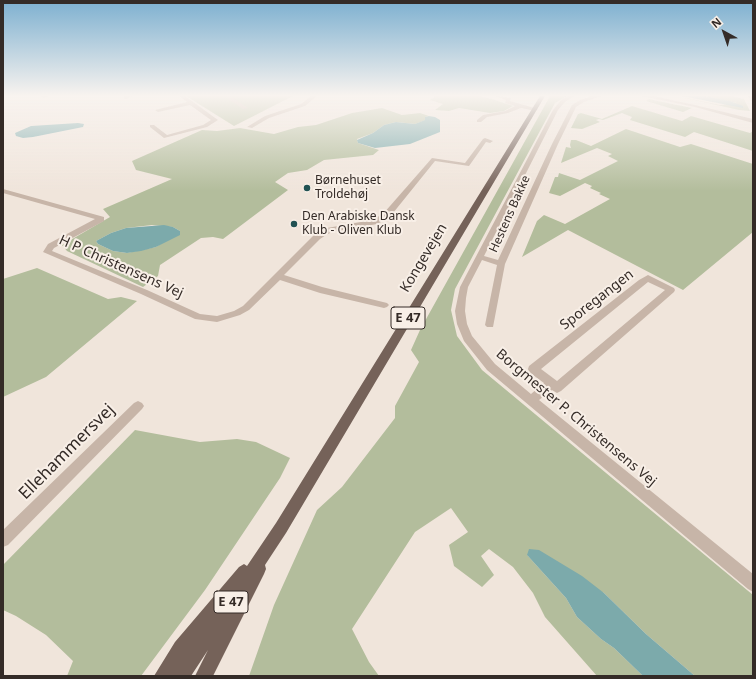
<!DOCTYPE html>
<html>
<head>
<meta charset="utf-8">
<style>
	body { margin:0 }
	#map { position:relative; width:756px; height:679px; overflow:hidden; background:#f0e5db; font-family:"Noto Sans",sans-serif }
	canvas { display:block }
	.frame { position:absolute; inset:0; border:4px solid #342b27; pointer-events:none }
	.north { position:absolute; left:704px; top:12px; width:40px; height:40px; -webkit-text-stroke:3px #f8efe7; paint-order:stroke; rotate:320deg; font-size:11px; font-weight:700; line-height:16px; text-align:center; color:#342b27 }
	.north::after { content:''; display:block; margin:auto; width:14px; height:18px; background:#342b27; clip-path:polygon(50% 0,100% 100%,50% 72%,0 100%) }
</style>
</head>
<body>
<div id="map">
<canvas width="756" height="679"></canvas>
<div class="frame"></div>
<div class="north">N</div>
</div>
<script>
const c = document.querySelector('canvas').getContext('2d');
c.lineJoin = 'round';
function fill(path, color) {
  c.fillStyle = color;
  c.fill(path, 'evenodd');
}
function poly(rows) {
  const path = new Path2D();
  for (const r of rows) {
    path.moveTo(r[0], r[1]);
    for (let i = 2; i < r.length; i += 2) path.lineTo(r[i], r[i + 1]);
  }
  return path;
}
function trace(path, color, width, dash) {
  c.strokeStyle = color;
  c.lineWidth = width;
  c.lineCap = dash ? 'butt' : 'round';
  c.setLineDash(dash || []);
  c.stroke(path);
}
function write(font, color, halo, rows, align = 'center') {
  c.font = font + ' "Noto Sans",sans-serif';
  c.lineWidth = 4;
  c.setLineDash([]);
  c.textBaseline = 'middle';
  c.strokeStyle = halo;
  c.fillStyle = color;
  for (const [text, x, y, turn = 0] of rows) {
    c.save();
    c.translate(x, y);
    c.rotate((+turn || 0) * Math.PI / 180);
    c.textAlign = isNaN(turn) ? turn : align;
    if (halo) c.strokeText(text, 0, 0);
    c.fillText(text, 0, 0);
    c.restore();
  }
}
const green = poly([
	[186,96,293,96,234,126],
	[436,96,478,96,492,99,513,106,504,111,490,113,459,108,449,111,435,110,443,104,430,100],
	[550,96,567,96,555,103,455,289,451,310,457,336,482,370,753,595,753,676,695,676,646,634,604,593,527,555,566,598,577,617,601,639,614,648,643,676,597,676,545,617,533,593,513,567,489,549,481,556,494,575,482,587,454,566,449,545,468,532,451,508,415,532,352,629,369,662,379,676,249,676,274,605,317,510,342,487,395,418,395,406,419,362,411,350,420,330],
	[676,96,720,105,737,103,705,96,730,96,744,99,750,111,739,110],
	[649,99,658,101,692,108,683,112,646,101],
	[632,106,682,121,691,116,750,133,753,131,753,151,694,132,685,137,630,120,632,117,622,113,603,120,599,119,596,120,600,122,582,129,571,128,578,114,581,113,602,119],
	[382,108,402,115,420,113,429,116,425,117,426,120,415,124,396,122,384,125,373,133,357,139,358,143,379,150,373,155,324,160,307,170,288,173,275,182,288,190,223,239,213,237,201,238,160,265,158,276,143,287,67,251,62,245,110,217,103,209,172,179,136,170,132,161,202,130,217,131,240,128,274,134,298,127,316,125,352,113],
	[152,225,173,227,180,231,156,247,127,253,113,251,98,244,96,241,111,233,126,228],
	[626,129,680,147,691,144,753,164,753,232,683,290,568,230,522,257,537,221,544,215,565,224,610,199,599,194,601,193,590,188,592,186,585,183,560,196,549,193,555,177,558,177,559,173,580,180,618,161,608,156,612,154,597,148,561,163,566,147,571,148,570,145,571,140,576,140,591,146],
	[37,268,108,299,121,297,137,301,46,377,3,397,3,279],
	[135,430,200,442,237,439,256,442,290,458,280,478,205,590,141,676,67,676,73,661,46,635,16,616,3,610,3,565]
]);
const water = poly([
	[682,96,705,96,730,101,743,106,743,108],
	[429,116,435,117,440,120,440,132,410,144,375,148,358,143,357,140,373,133,384,125,396,122,415,124,425,120,425,117],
	[78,123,84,124,83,127,33,137,23,138,16,136,15,133,31,126],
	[164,225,173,227,180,231,180,235,156,247,141,251,127,253,113,251,98,244,96,241,111,233,126,228],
	[529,549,539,550,582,576,604,593,646,634,695,676,643,676,614,648,601,639,577,617,566,598,527,555]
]);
const minor = poly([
	[41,96,48,96,43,98,41,96],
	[132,96,126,99,124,98,125,96,132,96],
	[179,96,185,96,218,120,207,127,164,138,150,127,150,125,154,125,167,135,203,125,211,120,190,105,158,112,155,110,187,102,179,96],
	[224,96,230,96,248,108,243,109,224,96],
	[311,96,317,96,305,106,269,118,252,128,247,127,265,116,301,104,311,96],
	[496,96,511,98,510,101,538,109,535,111,521,108,508,113,487,117,481,122,477,122,477,120,483,115,505,111,515,106,505,103,506,100,496,96],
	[568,96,574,96,565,102,558,110,484,256,498,260,552,144,572,105,580,100,592,96,601,96,584,102,576,107,558,144,505,264,493,327,487,327,485,325,497,265,482,260,468,287,466,298,465,311,467,324,472,336,495,364,531,394,544,383,529,372,528,369,529,366,639,280,648,275,674,288,675,290,674,292,561,391,557,393,552,390,539,400,753,574,753,592,748,589,487,370,464,341,457,324,455,311,460,287,553,110,561,100,568,96],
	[648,282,665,290,557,381,541,369,648,282],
	[642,96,653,96,695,105,753,119,753,123,695,107,642,96],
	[748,96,753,96,753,101,751,101,748,96],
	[485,138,493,141,490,143,486,142,469,166,435,161,389,218,377,224,332,232,326,235,320,239,284,275,322,287,387,303,389,305,387,307,384,308,320,293,280,280,249,310,240,315,217,322,195,319,141,294,43,252,48,244,95,219,3,193,3,189,104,217,104,221,54,248,52,251,147,290,200,314,217,316,234,311,243,306,314,235,327,228,372,220,383,214,432,158,465,163,483,139,485,138],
	[138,401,142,403,144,406,142,409,8,545,3,547,3,530,134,403,138,401]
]);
const secondary = poly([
	[748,96,753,96,753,98,748,97,748,96]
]);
const primary = poly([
	[540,96,545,96,286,533,265,565,266,569,264,574,213,676,195,676,208,650,191,676,154,676,175,642,239,567,244,564,247,566,276,523,540,96]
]);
const markers = [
	[307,188,4,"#205152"],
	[294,224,4,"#205152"]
];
const farPoinames = [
	["Børnehuset",315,181],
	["Troldehøj",315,195],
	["Den Arabiske Dansk",302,217],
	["Klub - Oliven Klub",302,231]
];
const farStreetnames = [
	["Hestens Bakke",510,214,-66]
];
const shields = [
	[408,318,34],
	[231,602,34]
];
const shieldNames = [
	["E 47",408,318],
	["E 47",231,602]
];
const streetNames = [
	["Kongevejen",424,258,-59],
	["H P Christensens Vej",121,267,24],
	["Sporegangen",597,300,-38],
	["Borgmester P. Christensens Vej",576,418,40]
];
const nearStreetnames = [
	["Ellehammersvej",67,452,-45]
];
fill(green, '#b3bd9c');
fill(water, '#7caaab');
fill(minor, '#c7b5a8');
fill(secondary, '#9a8479');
fill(primary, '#756259');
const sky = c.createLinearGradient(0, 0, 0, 191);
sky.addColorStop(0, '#7db0d0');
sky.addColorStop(0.5, '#f8f3ef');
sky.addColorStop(1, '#f8f3ef00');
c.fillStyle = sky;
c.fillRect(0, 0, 756, 191);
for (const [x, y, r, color] of markers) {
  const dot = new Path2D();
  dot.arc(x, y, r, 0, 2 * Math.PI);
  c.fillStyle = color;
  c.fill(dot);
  trace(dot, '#f8efe7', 1.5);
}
write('12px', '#342b27', '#f8efe7', farPoinames, 'left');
write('12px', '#342b27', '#f8efe7', farStreetnames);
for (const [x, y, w] of shields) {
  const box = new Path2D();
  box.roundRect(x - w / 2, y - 11, w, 22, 3);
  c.fillStyle = '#f8efe7';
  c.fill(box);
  trace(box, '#342b27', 1);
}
write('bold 13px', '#342b27', null, shieldNames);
write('14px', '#342b27', '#f8efe7', streetNames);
write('17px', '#342b27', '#f8efe7', nearStreetnames);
</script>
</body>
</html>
